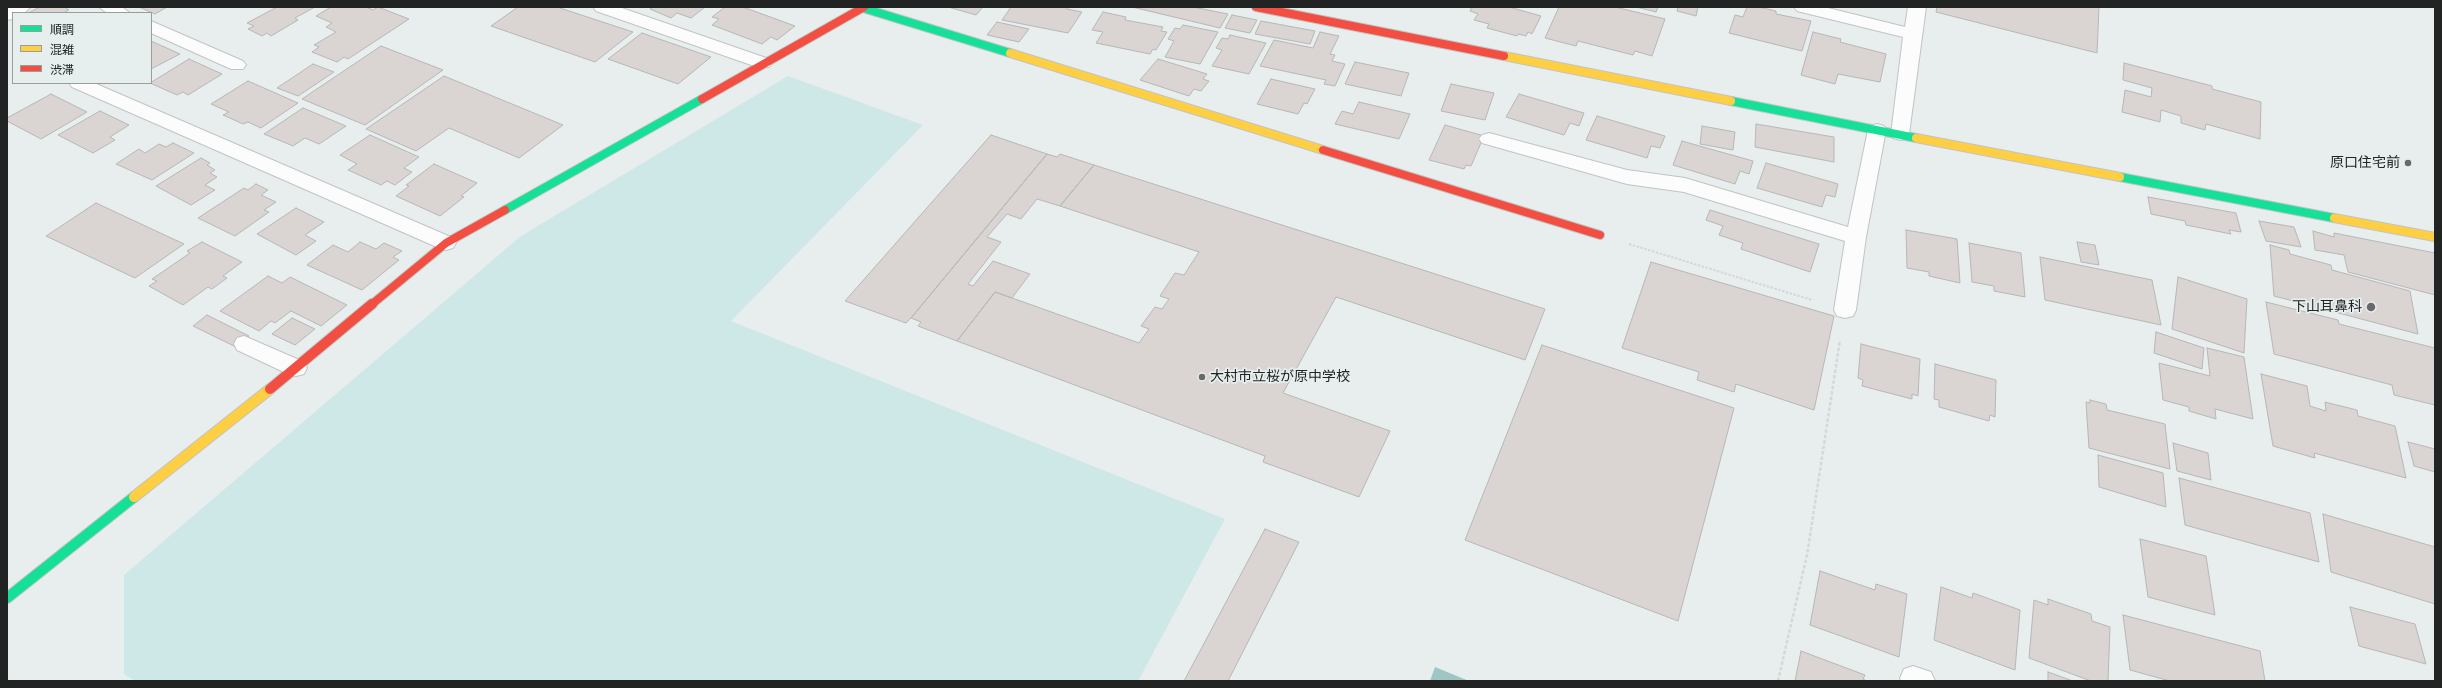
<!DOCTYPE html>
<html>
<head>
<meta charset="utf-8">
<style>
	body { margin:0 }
	#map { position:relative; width:2442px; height:688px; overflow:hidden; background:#e8eded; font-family:"Fira Sans Condensed","Noto Sans JP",sans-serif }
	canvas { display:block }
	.frame { position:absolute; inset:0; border:8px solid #222424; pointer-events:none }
	.legend { position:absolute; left:12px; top:12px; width:140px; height:72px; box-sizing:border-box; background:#e7eeee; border:1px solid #989d9d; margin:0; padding:5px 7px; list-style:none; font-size:12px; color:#222424 }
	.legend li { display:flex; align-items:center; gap:8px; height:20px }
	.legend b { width:20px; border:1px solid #989d9d }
</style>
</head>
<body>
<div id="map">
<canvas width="2442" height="688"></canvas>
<div class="frame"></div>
<ul class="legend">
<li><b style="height:5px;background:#16e098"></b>順調</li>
<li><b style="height:5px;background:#ffcf43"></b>混雑</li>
<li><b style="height:5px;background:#f24e42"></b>渋滞</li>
</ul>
</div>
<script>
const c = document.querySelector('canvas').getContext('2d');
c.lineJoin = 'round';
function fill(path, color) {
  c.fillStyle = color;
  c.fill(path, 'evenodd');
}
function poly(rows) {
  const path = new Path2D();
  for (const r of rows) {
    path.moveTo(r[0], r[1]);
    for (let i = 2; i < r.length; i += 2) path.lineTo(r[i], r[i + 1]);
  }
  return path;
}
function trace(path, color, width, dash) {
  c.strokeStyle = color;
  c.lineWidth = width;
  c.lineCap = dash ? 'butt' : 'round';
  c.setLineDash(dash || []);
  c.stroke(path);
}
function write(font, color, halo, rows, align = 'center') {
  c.font = font + ' "Fira Sans Condensed","Noto Sans JP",sans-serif';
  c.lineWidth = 3.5;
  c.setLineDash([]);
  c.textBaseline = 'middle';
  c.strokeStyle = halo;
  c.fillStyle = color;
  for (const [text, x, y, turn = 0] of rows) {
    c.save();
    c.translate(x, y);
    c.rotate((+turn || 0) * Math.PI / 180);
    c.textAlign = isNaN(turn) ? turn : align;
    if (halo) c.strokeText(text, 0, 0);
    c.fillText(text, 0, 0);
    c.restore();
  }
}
const green = poly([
	[788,76,923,125,731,321,1225,519,1138,681,135,681,124,674,124,575,521,236]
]);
const water = poly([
	[1435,667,1469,681,1430,681]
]);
const building = poly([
	[40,7,64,7,69,10,63,13,28,13,40,7],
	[139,7,167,7,155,14,139,7],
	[277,7,315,7,295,18,298,20,271,36,267,33,262,36,248,29,254,26,247,23,277,7],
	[331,7,366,7,373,10,378,7,409,19,348,59,344,57,337,62,312,52,319,47,314,45,336,32,326,27,332,23,316,16,331,7],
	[518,7,557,7,633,32,595,62,491,26,518,7],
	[649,7,705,7,691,18,677,13,671,18,650,9,652,8,649,7],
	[725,7,743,7,795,26,777,40,771,37,762,44,712,25,719,19,712,17,725,7],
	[948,7,983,7,976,15,948,7],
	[1011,7,1068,7,1067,9,1082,12,1068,33,1002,20,1011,7],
	[1132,7,1193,7,1228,14,1220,28,1132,7],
	[1472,7,1509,7,1541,16,1532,34,1528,32,1526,36,1518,34,1517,36,1487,28,1489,24,1474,20,1478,14,1470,11,1472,7],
	[1559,7,1615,7,1665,19,1652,56,1635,51,1633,55,1578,41,1576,46,1545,38,1559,7],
	[1636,7,1658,7,1656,12,1636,7],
	[1678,7,1698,7,1696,16,1677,11,1678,7],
	[1747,7,1758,7,1776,11,1776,14,1811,21,1802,51,1729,33,1735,15,1743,17,1747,7],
	[1937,7,2099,7,2097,53,1936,12,1937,7],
	[1103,12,1126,17,1125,20,1163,27,1161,31,1167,32,1156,50,1153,49,1150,54,1096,43,1103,32,1092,30,1103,12],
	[1232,15,1257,20,1250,33,1225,28,1232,15],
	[1261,21,1315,31,1310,44,1255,34,1261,21],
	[997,22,1029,29,1019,42,987,35,997,22],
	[1183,25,1218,32,1200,64,1165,57,1174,41,1168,39,1175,28,1180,29,1183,25],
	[1320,32,1339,36,1330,54,1335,55,1332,61,1345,64,1335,86,1324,84,1326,80,1260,66,1274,40,1313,48,1320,32],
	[1813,32,1841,39,1840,42,1886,54,1880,82,1838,74,1835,84,1801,75,1813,32],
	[642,33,711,57,678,84,608,59,642,33],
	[1230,35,1266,43,1249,74,1212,66,1222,50,1216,48,1222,38,1228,39,1230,35],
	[151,41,180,54,151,69,151,41],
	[381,46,443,70,365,125,302,99,381,46],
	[189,59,222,74,188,95,183,92,177,95,150,83,189,59],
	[1158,59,1207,74,1203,79,1209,81,1201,91,1194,89,1189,96,1140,80,1158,59],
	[1355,62,1409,73,1401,96,1345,84,1355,62],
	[2124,63,2212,86,2212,89,2261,102,2260,139,2206,124,2205,130,2181,123,2181,116,2161,110,2160,122,2122,112,2125,90,2151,97,2152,88,2123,80,2124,63],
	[313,64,334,72,298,96,277,88,313,64],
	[444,76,563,125,519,158,449,128,416,151,366,129,444,76],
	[1271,79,1315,89,1307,104,1304,103,1298,114,1257,104,1271,79],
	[248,81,298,103,261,128,248,122,243,124,223,115,229,112,211,104,248,81],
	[1451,84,1494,93,1485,120,1441,111,1451,84],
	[51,94,87,112,41,139,7,121,7,118,51,94],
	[1519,94,1584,113,1579,126,1570,123,1564,135,1506,117,1519,94],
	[1359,102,1410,114,1399,139,1335,124,1342,111,1353,114,1359,102],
	[303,108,346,126,319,144,305,138,293,146,264,134,303,108],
	[100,111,129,125,110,137,115,140,93,153,58,135,100,111],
	[1597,116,1665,136,1660,148,1651,146,1647,158,1586,140,1597,116],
	[1756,124,1834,137,1834,162,1755,147,1756,124],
	[1445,125,1484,136,1471,166,1466,165,1464,169,1429,160,1445,125],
	[1702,126,1735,132,1733,150,1700,144,1702,126],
	[370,135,419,157,404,168,412,172,395,185,387,181,381,185,348,170,357,164,340,155,370,135],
	[991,135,1047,154,911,318,906,323,845,301,991,135],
	[1682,141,1753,161,1749,174,1740,171,1735,184,1673,165,1682,141],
	[173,143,194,153,152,180,116,164,139,149,145,153,159,144,166,147,173,143],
	[1047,154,1057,157,1060,154,1094,165,1060,206,1037,199,1021,219,1007,214,987,237,1001,242,968,284,973,286,993,261,1030,274,1012,298,995,292,957,341,918,326,921,322,911,318,1047,154],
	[201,158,210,163,207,165,215,170,210,173,217,177,205,185,215,190,191,205,156,186,201,158],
	[1766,163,1838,184,1835,197,1826,195,1822,207,1757,188,1766,163],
	[434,164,477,183,461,196,464,197,440,216,396,196,409,186,406,185,434,164],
	[1094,165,1545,309,1525,360,1336,297,1283,393,1390,431,1359,497,1263,462,1265,456,957,341,995,292,1139,343,1149,329,1141,326,1155,307,1162,309,1169,299,1160,296,1175,273,1184,275,1199,252,1060,206,1094,165],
	[256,184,268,190,261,195,276,202,264,210,269,212,235,236,198,218,244,188,248,190,256,184],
	[2148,197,2236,213,2241,232,2229,230,2231,234,2186,225,2185,221,2151,214,2148,197],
	[96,203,184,244,135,278,46,236,96,203],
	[296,208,324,222,305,235,316,241,296,255,257,234,296,208],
	[1710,210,1819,244,1810,272,1741,249,1743,243,1719,235,1723,226,1706,220,1710,210],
	[2259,221,2294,227,2301,247,2266,241,2259,221],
	[1906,230,1957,239,1960,283,1929,276,1929,272,1907,268,1906,230],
	[2313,231,2334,237,2334,233,2435,253,2435,295,2348,272,2344,255,2315,250,2313,231],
	[202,242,242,262,223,276,227,278,212,289,208,287,183,305,149,286,157,281,152,279,190,253,187,251,202,242],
	[360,242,376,249,384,243,402,251,393,257,399,260,362,290,307,265,333,245,348,252,360,242],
	[2077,242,2095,245,2099,265,2081,262,2077,242],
	[1969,243,2021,253,2025,297,1994,291,1994,286,1972,282,1969,243],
	[2270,245,2289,250,2290,254,2331,265,2332,270,2410,291,2418,334,2274,296,2270,245],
	[2040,257,2152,280,2161,325,2045,300,2040,257],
	[1651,262,1834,316,1814,410,1736,384,1734,392,1697,380,1699,372,1622,348,1651,262],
	[268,276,282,283,290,277,347,305,321,326,291,311,275,323,271,321,259,331,220,311,268,276],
	[2178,277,2247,299,2244,353,2172,329,2178,277],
	[2266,302,2338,320,2339,324,2435,348,2435,405,2394,395,2392,385,2274,354,2266,302],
	[207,315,249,336,236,347,193,326,207,315],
	[292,318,315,329,295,345,272,334,292,318],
	[2156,332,2204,348,2202,369,2154,353,2156,332],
	[1861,344,1920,359,1918,396,1912,394,1912,399,1862,386,1863,380,1858,378,1861,344],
	[1542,345,1734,408,1678,621,1465,540,1542,345],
	[2207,348,2244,357,2253,419,2215,409,2216,419,2189,411,2189,407,2163,400,2159,363,2210,376,2207,348],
	[1935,364,1996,380,1995,417,1990,415,1989,421,1939,407,1939,400,1934,399,1935,364],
	[2261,374,2307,386,2310,406,2326,411,2325,402,2357,410,2358,416,2395,426,2406,478,2314,453,2315,458,2273,446,2261,374],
	[2090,400,2106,404,2107,410,2165,424,2170,469,2089,448,2086,402,2090,403,2090,400],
	[2408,442,2435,449,2435,472,2414,466,2408,442],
	[2173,443,2208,453,2211,480,2177,471,2173,443],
	[2098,455,2163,473,2166,507,2099,487,2098,455],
	[2179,478,2310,513,2319,562,2185,525,2179,478],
	[2323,514,2435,547,2435,604,2331,572,2323,514],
	[1265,529,1299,542,1228,681,1184,681,1265,529],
	[2140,539,2206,556,2215,615,2148,597,2140,539],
	[1820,571,1875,590,1876,584,1907,594,1899,657,1810,625,1820,571],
	[1941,587,1972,598,1973,593,2020,610,2015,670,1934,640,1941,587],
	[2048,599,2091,614,2092,621,2110,627,2108,681,2091,681,2029,658,2034,600,2048,605,2048,599],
	[2350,607,2415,624,2426,664,2359,646,2350,607],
	[2123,615,2260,651,2265,681,2170,681,2130,670,2123,615],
	[1801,651,1865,675,1863,679,1867,681,1795,681,1801,651],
	[2048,672,2073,681,2048,681,2048,672]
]);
const pathFar1 = poly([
	[1629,244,1812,300]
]);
const path = poly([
	[1778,681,1807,555,1840,340]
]);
const lane = poly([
	[244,336,304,362,307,368,304,374,296,376,288,374,237,350,234,344,237,338,244,336]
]);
const street = poly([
	[9,7,31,7,24,13,13,13,13,19,7,20,7,8,9,7],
	[99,7,122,7,130,13,107,13,99,7],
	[593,7,619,7,769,59,772,63,769,67,757,67,596,11,593,7],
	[1794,7,1824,7,1905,27,1908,7,1926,7,1909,134,1907,138,1900,140,1893,138,1891,134,1903,37,1797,11,1794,7],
	[151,21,243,61,246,65,243,69,231,69,151,33,151,21],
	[69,83,94,83,453,238,456,243,453,248,446,250,439,248,72,87,69,83],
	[1877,124,1884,126,1886,130,1866,237,1856,310,1853,316,1845,318,1837,316,1834,310,1845,241,1684,192,1627,184,1482,143,1479,139,1482,135,1489,133,1627,170,1685,178,1848,227,1868,130,1870,126,1877,124],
	[1913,666,1931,672,1935,681,1901,681,1900,678,1904,669,1913,666]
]);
const fastFar1 = poly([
	[863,8,1010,53],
	[1731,101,1916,138],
	[2120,177,2334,218],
	[505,210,702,99]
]);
const fast = poly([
	[7,598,134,497]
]);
const slowFar1 = poly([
	[1010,53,1323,150],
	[1504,56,1731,101],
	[1916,138,2120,177],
	[2334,218,2435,237]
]);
const slow = poly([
	[134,497,270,389]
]);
const jamFar1 = poly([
	[1256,7,1504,56],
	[702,99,864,7],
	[1323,150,1600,235],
	[371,305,446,243,505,210]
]);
const jam = poly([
	[270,389,372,304]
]);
const markers = [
	[2408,163,4,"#676a6a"],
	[2371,307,5,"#676a6a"],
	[1202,377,4,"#676a6a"]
];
const poiNames = [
	["原口住宅前",2400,163],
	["下山耳鼻科",2362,307],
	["大村市立桜が原中学校",1210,377,"left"]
];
fill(green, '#cee8e8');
fill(water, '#9ec6c4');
fill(building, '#dad4d2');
trace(building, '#b6b7b7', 1);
trace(lane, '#c0c4c4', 2);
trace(street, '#c0c4c4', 2);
trace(fastFar1, '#c0c4c4', 10);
trace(fast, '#c0c4c4', 12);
trace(slowFar1, '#c0c4c4', 10);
trace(slow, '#c0c4c4', 12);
trace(jamFar1, '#c0c4c4', 10);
trace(jam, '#c0c4c4', 12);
trace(pathFar1, '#d6d7d7', 2, [2.5, 1.5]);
trace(path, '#d6d7d7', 2.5, [3.5, 2]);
fill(lane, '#fcfcfc');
fill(street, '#fcfcfc');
trace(fastFar1, '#16e098', 8);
trace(fast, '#16e098', 10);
trace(slowFar1, '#ffcf43', 8);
trace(slow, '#ffcf43', 10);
trace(jamFar1, '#f24e42', 8);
trace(jam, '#f24e42', 10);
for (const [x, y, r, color] of markers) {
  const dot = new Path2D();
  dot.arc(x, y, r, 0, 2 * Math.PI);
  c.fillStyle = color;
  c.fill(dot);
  trace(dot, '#e7eeee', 1.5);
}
write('14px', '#222424', '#e7eeee', poiNames, 'right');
</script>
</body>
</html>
